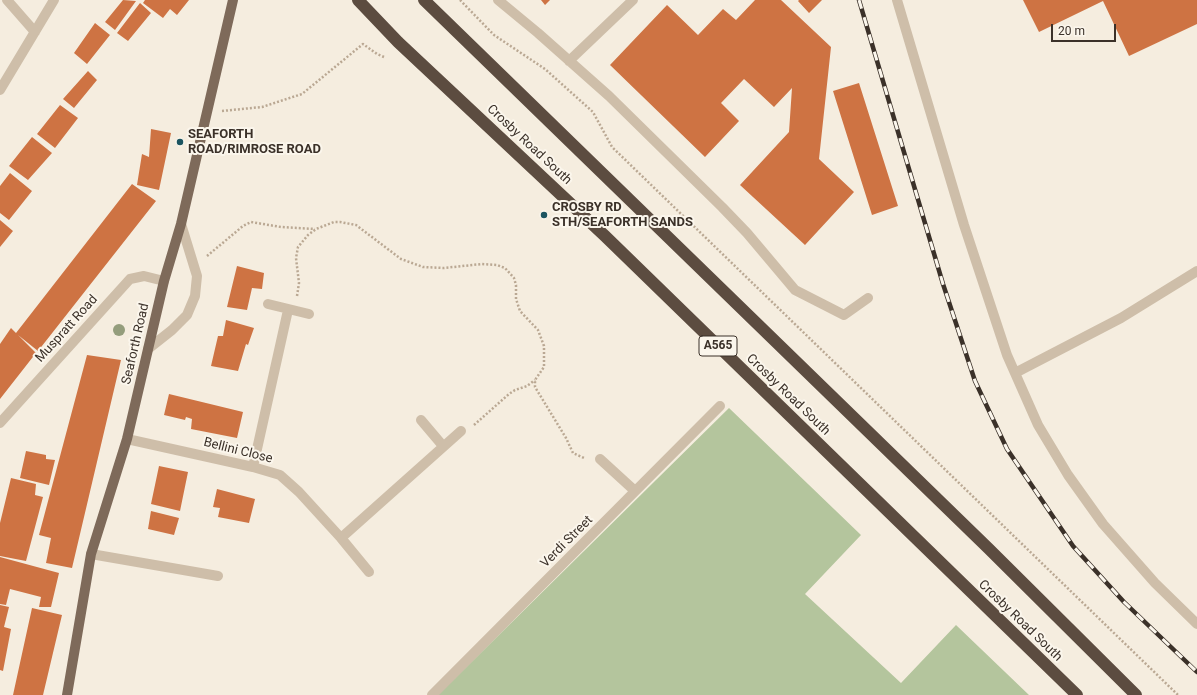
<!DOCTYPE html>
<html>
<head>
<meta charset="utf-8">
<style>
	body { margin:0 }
	#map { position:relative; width:1197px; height:695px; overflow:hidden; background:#f5eddf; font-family:Roboto,sans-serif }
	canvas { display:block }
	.scale { position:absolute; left:1051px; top:24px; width:65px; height:18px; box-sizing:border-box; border:2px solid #3b3129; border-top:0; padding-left:5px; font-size:12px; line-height:14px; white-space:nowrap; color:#3b3129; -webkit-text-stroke:3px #fbf6ec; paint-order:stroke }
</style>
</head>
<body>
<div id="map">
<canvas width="1197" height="695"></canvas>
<div class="scale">20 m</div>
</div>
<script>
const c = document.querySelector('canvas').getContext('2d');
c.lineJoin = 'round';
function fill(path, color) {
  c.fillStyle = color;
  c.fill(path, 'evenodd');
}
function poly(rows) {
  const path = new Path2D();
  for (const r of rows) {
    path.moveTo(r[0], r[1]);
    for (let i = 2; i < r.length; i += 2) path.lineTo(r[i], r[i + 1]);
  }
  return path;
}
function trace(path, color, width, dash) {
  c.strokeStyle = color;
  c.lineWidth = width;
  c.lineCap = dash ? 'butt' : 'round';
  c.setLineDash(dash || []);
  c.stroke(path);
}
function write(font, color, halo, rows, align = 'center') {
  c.font = font + ' Roboto,sans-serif';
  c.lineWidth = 4;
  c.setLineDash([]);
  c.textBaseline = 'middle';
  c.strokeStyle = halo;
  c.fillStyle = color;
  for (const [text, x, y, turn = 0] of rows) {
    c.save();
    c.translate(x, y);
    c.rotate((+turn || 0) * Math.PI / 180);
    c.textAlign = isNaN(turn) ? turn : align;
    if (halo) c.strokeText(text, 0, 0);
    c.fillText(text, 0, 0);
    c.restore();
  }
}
const green = poly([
	[729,408,861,535,805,594,901,683,956,625,1029,695,438,695]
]);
const building = poly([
	[123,0,136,1,115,30,105,22],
	[145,0,189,0,177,15,170,9,163,18,143,3],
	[541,0,550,0,545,5],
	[755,0,781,0,831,47,819,159,854,192,805,245,740,185,789,132,792,88,774,107,744,79,721,103,739,121,705,157,610,65,667,5,698,35,723,9,736,20],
	[799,0,822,0,809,13,798,1],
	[1023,0,1197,0,1197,24,1129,56,1103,1,1039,32],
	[140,3,151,13,128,41,117,33],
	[95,23,110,35,87,64,74,53],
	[88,71,97,80,74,108,63,99],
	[859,83,898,206,872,215,833,91],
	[60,105,78,118,55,148,37,134],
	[151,129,171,133,159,190,137,185,142,154,149,157],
	[32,137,52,153,28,180,9,166],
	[10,173,32,191,9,220,0,213,0,186],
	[132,184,156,201,38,351,18,335,36,353,0,399,0,344,11,328,16,333],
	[0,220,13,231,0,247],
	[237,266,264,273,262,289,252,288,247,310,227,307],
	[226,320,254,328,248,345,246,344,238,371,211,366,218,336,223,336],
	[87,355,121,360,72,568,46,563,51,538,39,535],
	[169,394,243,412,237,438,191,429,192,419,186,417,185,420,164,415],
	[26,451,46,455,46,459,55,460,49,485,20,478],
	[159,466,188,472,180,511,151,504],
	[11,478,36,484,35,495,43,497,26,561,0,556,0,523],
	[217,489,255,499,249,523,218,517,220,508,213,507],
	[151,511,179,518,174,535,148,529],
	[0,557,59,573,51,607,39,607,41,597,10,589,6,605,0,604],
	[0,605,9,607,4,627,11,629,3,671,0,670],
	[32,608,62,615,43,695,13,695]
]);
const path = poly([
	[460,0,494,35,545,69,593,112,612,147,1178,695],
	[222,111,262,107,302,94,363,44,377,54,384,57],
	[207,256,243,226,251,222,281,227,315,229],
	[297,296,299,283,296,258,298,247,308,235,316,229,334,222,340,222,356,225,401,259,423,267,444,268,482,264,497,265,505,268,514,278,516,285,516,299,520,311,538,330,544,346,544,367,535,380,535,387,566,438,573,453,584,458],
	[474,425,509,394,515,390,527,386,535,380]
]);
const minor = poly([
	[7,0,35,32],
	[498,0,538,33,609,96,722,207,747,233,795,290,844,315,868,298],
	[897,0,964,225,1007,355,1038,425,1068,475,1103,524,1155,583,1197,624],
	[569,61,633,0],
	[0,90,54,0],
	[268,304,309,314],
	[148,349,172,330,187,315,195,296,197,276,181,224],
	[1015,373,1121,318,1197,271],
	[421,420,443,446],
	[0,423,130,279,144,276,164,281],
	[127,439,253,467,280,475,299,492,341,538,369,572],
	[600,459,635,491],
	[253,467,288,310],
	[341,538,461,431],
	[91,554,218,576],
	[432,695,720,406]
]);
const major = poly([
	[67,695,91,554,127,439,164,281,181,224,233,0]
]);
const highway = poly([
	[358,0,398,42,605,236,1077,695],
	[424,0,988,548,1136,695]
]);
const rail = poly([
	[859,0,943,284,975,381,1007,449,1073,546,1124,602,1197,672]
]);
const trees = [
	[119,330]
];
const markers = [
	[180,142,4,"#1b5460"],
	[544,215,4,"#1b5460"]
];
const shields = [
	[718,346,38]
];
const shieldNames = [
	["A565",718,346]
];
const poiNames = [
	["SEAFORTH",188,135],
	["ROAD/RIMROSE ROAD",188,150],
	["CROSBY RD",552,208],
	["STH/SEAFORTH SANDS",552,223]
];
const streetNames = [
	["Crosby Road South",529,145,43],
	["Muspratt Road",67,329,-48],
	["Seaforth Road",136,344,-77],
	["Crosby Road South",788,395,44],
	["Bellini Close",238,451,14],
	["Verdi Street",567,542,-45],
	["Crosby Road South",1020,621,44]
];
fill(green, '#b4c59d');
fill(building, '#ce7343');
trace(path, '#baa893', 2.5, [2, 2]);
trace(minor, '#cebea9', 10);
trace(major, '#7e6a5a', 10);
trace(highway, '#5c4c40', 12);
trace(rail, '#3b3129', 4.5);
trace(rail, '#fbf6ec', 3, [9]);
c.fillStyle = '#949d7c';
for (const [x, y] of trees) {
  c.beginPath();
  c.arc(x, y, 6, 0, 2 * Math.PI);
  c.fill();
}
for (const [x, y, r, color] of markers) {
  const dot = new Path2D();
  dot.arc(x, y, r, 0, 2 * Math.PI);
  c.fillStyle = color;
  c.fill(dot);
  trace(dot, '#fbf6ec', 1.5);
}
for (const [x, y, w] of shields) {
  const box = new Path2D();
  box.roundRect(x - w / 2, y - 10, w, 20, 3);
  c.fillStyle = '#fbf6ec';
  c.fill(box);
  trace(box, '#3b3129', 1);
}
write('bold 12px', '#3b3129', null, shieldNames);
write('bold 13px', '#3b3129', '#fbf6ec', poiNames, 'left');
write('13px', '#3b3129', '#fbf6ec', streetNames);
</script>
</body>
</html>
